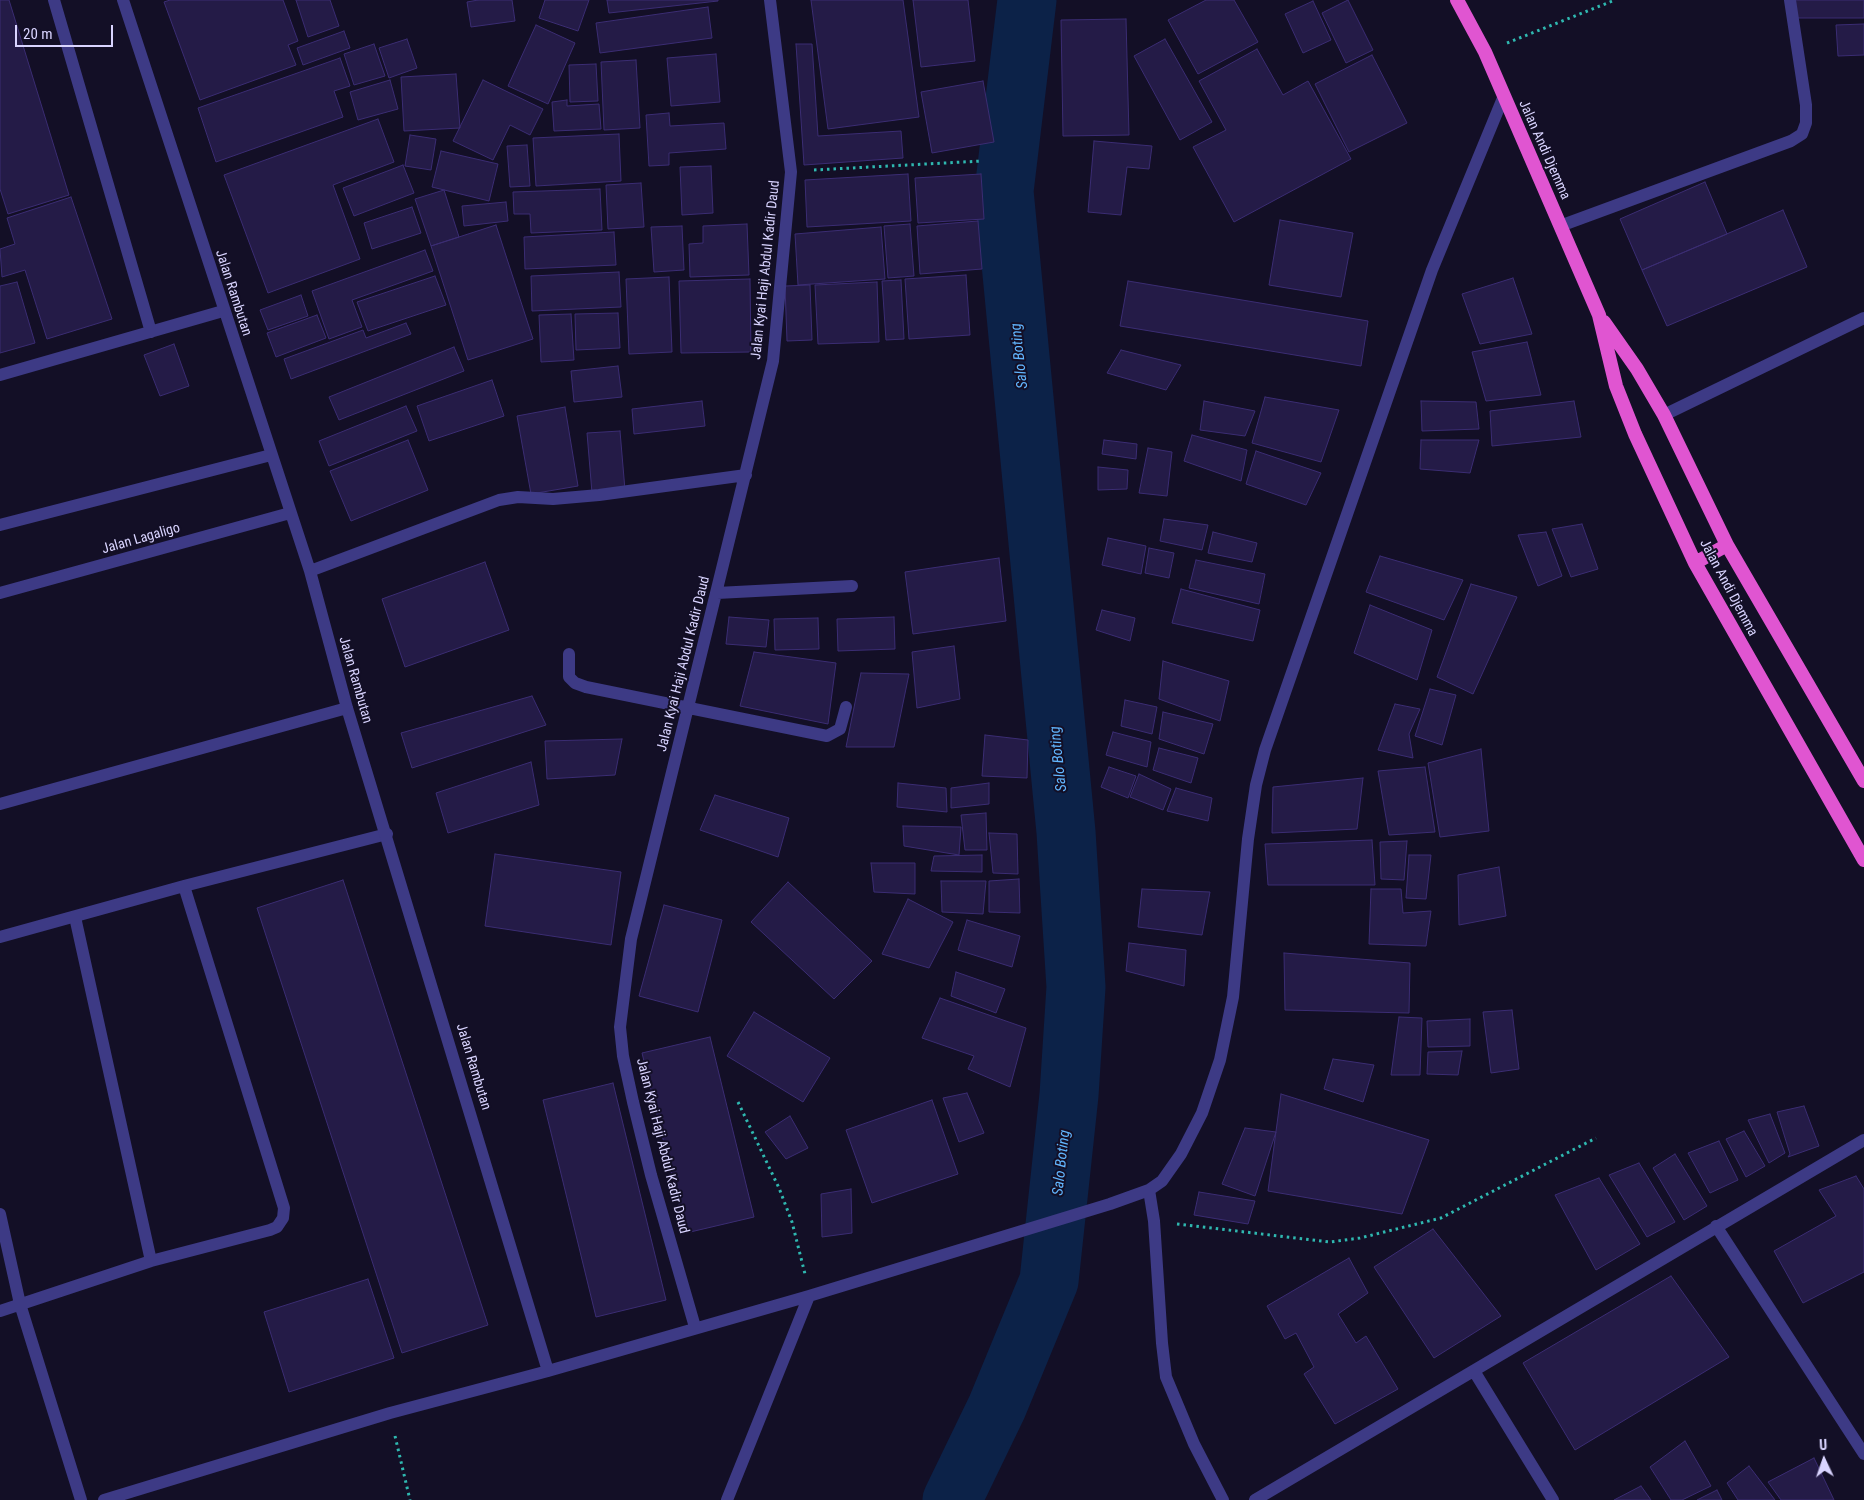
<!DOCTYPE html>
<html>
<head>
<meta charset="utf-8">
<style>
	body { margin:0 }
	#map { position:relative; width:1864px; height:1500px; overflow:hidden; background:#130f26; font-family:"Roboto Condensed",sans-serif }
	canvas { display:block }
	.north { position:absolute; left:1799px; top:1435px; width:50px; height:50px; -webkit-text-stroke:4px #130f26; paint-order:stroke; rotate:357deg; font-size:14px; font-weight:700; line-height:20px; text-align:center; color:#d9d4ff }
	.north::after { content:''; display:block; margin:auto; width:18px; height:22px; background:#d9d4ff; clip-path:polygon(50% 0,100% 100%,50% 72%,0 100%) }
	.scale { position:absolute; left:15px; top:25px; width:98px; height:22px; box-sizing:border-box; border:2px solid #d9d4ff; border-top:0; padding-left:6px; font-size:15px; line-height:18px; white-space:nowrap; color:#d9d4ff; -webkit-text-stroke:4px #130f26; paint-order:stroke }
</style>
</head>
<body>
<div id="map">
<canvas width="1864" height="1500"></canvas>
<div class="north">U</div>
<div class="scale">20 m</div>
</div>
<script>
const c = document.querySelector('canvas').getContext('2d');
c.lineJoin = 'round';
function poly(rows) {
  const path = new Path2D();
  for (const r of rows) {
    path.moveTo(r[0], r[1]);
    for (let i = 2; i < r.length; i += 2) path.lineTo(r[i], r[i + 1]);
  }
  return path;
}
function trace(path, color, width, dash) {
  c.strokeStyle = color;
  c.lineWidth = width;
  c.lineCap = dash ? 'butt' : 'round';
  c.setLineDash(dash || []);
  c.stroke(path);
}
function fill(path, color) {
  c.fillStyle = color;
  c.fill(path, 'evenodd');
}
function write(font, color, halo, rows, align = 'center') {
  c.font = font + ' "Roboto Condensed",sans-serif';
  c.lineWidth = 4;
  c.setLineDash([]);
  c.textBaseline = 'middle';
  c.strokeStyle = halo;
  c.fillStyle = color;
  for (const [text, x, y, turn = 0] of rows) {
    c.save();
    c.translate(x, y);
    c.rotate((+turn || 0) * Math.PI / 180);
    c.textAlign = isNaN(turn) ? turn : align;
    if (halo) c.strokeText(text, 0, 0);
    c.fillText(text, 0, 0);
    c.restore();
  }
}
const river = poly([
	[952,1500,997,1407,1049,1281,1069,1095,1076,987,1066,832,1004,191,1027,0]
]);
const building = poly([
	[0,0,9,0,69,195,8,214,0,189,0,0],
	[170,0,283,0,298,41,288,45,296,65,200,100,164,2,170,0],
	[296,0,330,0,339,26,308,37,296,0],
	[478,0,512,0,515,21,471,27,467,2,478,0],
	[545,0,589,0,578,31,539,18,545,0],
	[607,0,718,0,718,1,609,13,607,0],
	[811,0,903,0,919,117,828,129,811,0],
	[913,0,968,0,975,61,921,67,913,0],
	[1206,0,1234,0,1258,42,1198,74,1168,20,1206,0],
	[1348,0,1373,50,1346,63,1322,13,1348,0],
	[1794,0,1864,0,1864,18,1794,18,1794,0],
	[1313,1,1331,40,1303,53,1285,14,1313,1],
	[708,7,712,38,600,53,596,23,708,7],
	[1126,19,1129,135,1063,136,1061,20,1126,19],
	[1864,24,1864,55,1838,56,1836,25,1864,24],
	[536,25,575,43,548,104,508,86,536,25],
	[344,31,350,48,303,65,297,48,344,31],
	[407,39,417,68,389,78,379,48,407,39],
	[1165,39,1212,122,1180,140,1134,56,1165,39],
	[374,44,385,76,354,85,344,54,374,44],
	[796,44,812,44,818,136,901,131,903,158,804,165,796,44],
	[1257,49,1283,95,1308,81,1351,159,1234,222,1193,147,1226,130,1199,81,1257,49],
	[716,54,720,102,671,106,667,58,716,54],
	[1372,55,1407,123,1349,152,1315,84,1372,55],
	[340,58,350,86,334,91,343,117,216,162,198,108,340,58],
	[636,60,640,128,604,130,601,62,636,60],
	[596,64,598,101,570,102,569,65,596,64],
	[456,74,460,128,404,131,401,77,456,74],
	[390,80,398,109,358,120,350,92,390,80],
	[483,80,543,109,530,135,510,125,493,160,453,141,483,80],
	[983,81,994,142,932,153,921,92,983,81],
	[567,100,567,106,599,104,601,129,554,131,552,102,567,100],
	[669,113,670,126,724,123,726,149,669,153,669,165,649,166,646,115,669,113],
	[378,119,394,162,333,185,360,259,268,293,224,175,378,119],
	[619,134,621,181,536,186,533,138,619,134],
	[410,135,436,139,431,170,405,166,410,135],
	[1094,141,1152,146,1149,169,1127,167,1121,215,1088,212,1094,141],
	[527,145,530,186,510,187,507,146,527,145],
	[441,151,498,164,489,201,432,187,441,151],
	[403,165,414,193,354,216,343,188,403,165],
	[711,166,713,213,682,215,680,167,711,166],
	[908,174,911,221,807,227,805,180,908,174],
	[981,174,984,219,918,223,915,178,981,174],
	[1705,182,1727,234,1642,270,1620,219,1705,182],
	[641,183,644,227,608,229,606,185,641,183],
	[600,189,602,230,531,233,530,214,514,214,513,192,600,189],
	[444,190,459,237,431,246,415,199,444,190],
	[71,197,112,319,47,339,25,270,2,277,0,249,15,244,7,218,71,197],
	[506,202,508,221,464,226,462,206,506,202],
	[412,207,421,233,372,249,364,223,412,207],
	[1783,210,1807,267,1667,326,1642,270,1783,210],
	[1280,220,1353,233,1341,297,1269,285,1280,220],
	[978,221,982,269,920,274,917,226,978,221],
	[747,224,749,275,690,277,689,244,703,243,703,226,747,224],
	[910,224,914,276,888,278,884,226,910,224],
	[496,225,533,339,468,360,431,246,496,225],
	[682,226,684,270,654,272,651,227,682,226],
	[881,227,885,279,798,285,795,234,881,227],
	[614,232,616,265,525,269,524,237,614,232],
	[425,250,433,271,352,300,362,327,329,339,312,291,425,250],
	[619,272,621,307,532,311,531,276,619,272],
	[966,275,970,335,909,339,905,279,966,275],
	[435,276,446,305,368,331,357,302,435,276],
	[669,277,672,352,629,354,626,279,669,277],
	[1513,278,1532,334,1480,344,1462,294,1513,278],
	[750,279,751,352,681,353,679,281,750,279],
	[901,280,904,339,886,340,882,281,901,280],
	[1128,281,1368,321,1361,366,1120,326,1128,281],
	[17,282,35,343,0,353,0,286,17,282],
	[877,282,879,342,818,344,815,285,877,282],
	[810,285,812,340,787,341,785,286,810,285],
	[301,295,308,316,268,330,260,310,301,295],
	[618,313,620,348,576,350,575,314,618,313],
	[571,314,574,360,541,362,539,315,571,314],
	[317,315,326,338,276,357,267,333,317,315],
	[406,323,411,334,291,379,284,359,363,330,366,338,406,323],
	[1527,342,1541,395,1486,401,1472,352,1527,342],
	[174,344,189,386,160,396,144,355,174,344],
	[454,347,464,371,339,420,329,397,454,347],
	[1121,350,1181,365,1166,390,1107,373,1121,350],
	[618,366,622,397,574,402,571,371,618,366],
	[492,380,504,416,429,441,417,406,492,380],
	[1265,397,1339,410,1321,462,1252,443,1265,397],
	[702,401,705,426,634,434,632,409,702,401],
	[1204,401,1255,411,1245,436,1200,430,1204,401],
	[1421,401,1476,402,1479,429,1422,431,1421,401],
	[1574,401,1581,437,1492,446,1490,411,1574,401],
	[406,406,417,431,329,466,319,441,406,406],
	[565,407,578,486,531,494,517,416,565,407],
	[620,431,625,490,592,493,587,433,620,431],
	[1192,435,1247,450,1241,481,1184,461,1192,435],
	[408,440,428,490,351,521,330,471,408,440],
	[1104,440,1137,444,1136,459,1102,454,1104,440],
	[1421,440,1479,440,1470,473,1420,469,1421,440],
	[1148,448,1172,452,1167,496,1139,493,1148,448],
	[1256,451,1321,473,1306,505,1246,484,1256,451],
	[1098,467,1128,470,1127,489,1098,490,1098,467],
	[1164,519,1208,525,1202,550,1160,541,1164,519],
	[1582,524,1598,569,1571,577,1552,529,1582,524],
	[1213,532,1257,543,1252,562,1208,553,1213,532],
	[1546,532,1562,576,1538,586,1518,535,1546,532],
	[1108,538,1146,546,1141,574,1102,565,1108,538],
	[1149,548,1174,553,1169,578,1145,573,1149,548],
	[1380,556,1463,580,1444,620,1366,592,1380,556],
	[999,558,1006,621,913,634,905,572,999,558],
	[1196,560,1265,574,1259,604,1189,588,1196,560],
	[485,562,509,630,405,667,382,599,485,562],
	[1471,584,1517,597,1473,694,1437,677,1471,584],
	[1181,589,1260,610,1253,641,1172,623,1181,589],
	[1370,605,1432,630,1417,680,1354,653,1370,605],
	[1102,610,1135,618,1130,641,1096,630,1102,610],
	[729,617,769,620,766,647,726,644,729,617],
	[894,617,895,649,838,651,837,619,894,617],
	[818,618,819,649,775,650,774,619,818,618],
	[954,646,960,699,917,708,912,652,954,646],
	[754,652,836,663,828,724,740,706,754,652],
	[1163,661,1229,681,1220,721,1159,699,1163,661],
	[861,673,909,674,894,747,846,747,861,673],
	[1430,689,1456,695,1442,745,1415,736,1430,689],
	[532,696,546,725,412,768,401,733,532,696],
	[1125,700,1157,707,1152,734,1121,726,1125,700],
	[1395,704,1420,709,1409,734,1413,758,1378,750,1395,704],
	[1163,712,1213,724,1204,754,1159,739,1163,712],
	[1113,732,1151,742,1147,767,1106,755,1113,732],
	[985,735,1028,740,1027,778,982,776,985,735],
	[622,739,615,775,547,779,545,741,622,739],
	[1159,748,1198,758,1191,783,1153,770,1159,748],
	[1481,749,1489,831,1440,837,1428,763,1481,749],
	[531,762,539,805,448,833,436,793,531,762],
	[1109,767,1136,776,1128,798,1101,787,1109,767],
	[1425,767,1435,832,1389,835,1378,771,1425,767],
	[1139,774,1171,789,1163,810,1130,797,1139,774],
	[1363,778,1357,829,1272,833,1273,787,1363,778],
	[898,783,946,788,947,812,897,807,898,783],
	[989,783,989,804,951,808,951,788,989,783],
	[1176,788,1212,798,1208,821,1167,811,1176,788],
	[715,795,789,818,778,857,700,830,715,795],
	[986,813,987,850,965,850,961,815,986,813],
	[903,826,961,827,959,855,904,846,903,826],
	[989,833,1017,834,1018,874,993,873,989,833],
	[1372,840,1375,885,1268,885,1265,844,1372,840],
	[1407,841,1404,880,1381,879,1380,842,1407,841],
	[495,854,621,872,611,945,485,926,495,854],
	[982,855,982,872,931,871,934,856,982,855],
	[1409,855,1431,855,1426,899,1406,898,1409,855],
	[871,863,915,863,915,894,874,892,871,863],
	[1499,867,1506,916,1459,925,1458,875,1499,867],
	[1019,879,1020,913,989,912,989,881,1019,879],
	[343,880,488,1325,402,1353,257,908,343,880],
	[941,881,986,881,983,914,942,912,941,881],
	[788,882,872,961,834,999,751,922,788,882],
	[1142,889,1210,892,1202,935,1138,927,1142,889],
	[1371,889,1401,889,1403,913,1431,911,1426,946,1369,944,1371,889],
	[908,899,953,922,929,968,882,954,908,899],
	[664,905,722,920,698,1012,639,996,664,905],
	[967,920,1020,936,1012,967,958,950,967,920],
	[1129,943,1186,950,1184,986,1126,971,1129,943],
	[1284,953,1410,963,1409,1013,1285,1010,1284,953],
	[956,972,1005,989,996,1013,951,996,956,972],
	[940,998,1026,1028,1010,1087,968,1069,974,1056,922,1038,940,998],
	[1512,1010,1519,1069,1491,1073,1483,1012,1512,1010],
	[754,1012,830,1058,803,1102,727,1056,754,1012],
	[1399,1017,1422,1018,1420,1075,1391,1075,1399,1017],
	[1470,1019,1470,1046,1428,1047,1427,1021,1470,1019],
	[710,1037,754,1217,686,1233,642,1053,710,1037],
	[1462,1051,1458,1075,1427,1074,1428,1052,1462,1051],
	[1333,1059,1374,1065,1363,1102,1324,1089,1333,1059],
	[613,1083,666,1300,596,1317,543,1100,613,1083],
	[967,1093,984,1133,959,1142,943,1098,967,1093],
	[1281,1094,1429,1140,1402,1214,1268,1191,1281,1094],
	[932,1100,958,1174,872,1203,846,1130,932,1100],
	[1804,1106,1819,1146,1788,1157,1790,1154,1777,1112,1804,1106],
	[1770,1114,1785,1153,1769,1163,1748,1120,1770,1114],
	[790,1116,808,1148,786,1159,765,1132,790,1116],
	[1245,1128,1276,1132,1255,1196,1222,1184,1245,1128],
	[1744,1131,1765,1166,1746,1177,1726,1139,1744,1131],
	[1719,1141,1738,1180,1710,1193,1688,1153,1719,1141],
	[1675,1154,1707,1206,1684,1220,1653,1168,1675,1154],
	[1639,1163,1675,1222,1647,1237,1609,1175,1639,1163],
	[1856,1176,1864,1189,1864,1272,1803,1303,1774,1251,1836,1216,1819,1190,1856,1176],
	[1599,1178,1640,1244,1596,1270,1555,1195,1599,1178],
	[851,1189,852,1233,822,1237,821,1194,851,1189],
	[1199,1192,1255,1201,1248,1224,1194,1215,1199,1192],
	[1433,1229,1501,1316,1434,1358,1374,1267,1433,1229],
	[1349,1258,1368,1293,1338,1314,1356,1343,1366,1336,1398,1389,1335,1424,1304,1374,1314,1367,1296,1333,1285,1339,1267,1306,1349,1258],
	[1671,1276,1729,1357,1575,1450,1523,1363,1671,1276],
	[368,1279,394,1358,289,1392,264,1312,368,1279],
	[1685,1441,1711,1486,1682,1500,1671,1500,1650,1467,1685,1441],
	[1814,1458,1834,1500,1781,1500,1768,1482,1814,1458],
	[1749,1466,1775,1500,1738,1500,1727,1483,1749,1466],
	[1641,1486,1651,1500,1614,1500,1641,1486],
	[1717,1490,1722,1500,1697,1500,1717,1490]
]);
const path = poly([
	[1507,43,1615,0],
	[814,170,982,161],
	[738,1102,779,1188,792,1222,805,1274],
	[1177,1224,1330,1242,1360,1238,1441,1218,1596,1138],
	[395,1436,410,1500]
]);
const service = poly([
	[54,0,151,332],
	[0,375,223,311],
	[75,917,151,1261],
	[0,937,184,886,387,834],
	[0,1214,20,1304,81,1500],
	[0,1311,151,1261,270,1230,277,1227,283,1218,284,1208,184,886]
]);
const minor = poly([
	[123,0,310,571,347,708,548,1371],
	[1560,226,1791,141,1802,134,1806,123,1806,105,1790,0],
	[1664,415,1864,318],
	[0,525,271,455],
	[310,571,499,500,518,497,553,499,599,495,746,475],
	[0,593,290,513],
	[717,593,852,586],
	[569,654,569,677,575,683,586,687,827,736,840,729,846,707],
	[0,804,347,708],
	[1149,1190,1154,1221,1162,1343,1166,1377,1194,1444,1223,1500],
	[1716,1226,1864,1454],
	[695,1327,651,1175,633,1102,623,1056,620,1027,631,939,773,361,791,172,770,0],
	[1474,1371,1553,1500],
	[104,1500,390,1413,548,1371,809,1296,1110,1204,1149,1190,1162,1181,1181,1154,1202,1113,1220,1060,1233,997,1248,839,1256,785,1265,750,1432,270,1503,98],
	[727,1500,809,1296],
	[1255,1500,1864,1140]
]);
const trunk = poly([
	[1457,0,1485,52,1599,315,1616,386,1635,434,1695,563,1864,860],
	[1604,322,1637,369,1664,415,1727,545,1864,781],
	[1695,563,1727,545]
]);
const streetNames = [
	["Jalan Andi Djemma",1544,150,66],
	["Jalan Kyai Haji Abdul Kadir Daud",766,270,-84],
	["Jalan Rambutan",233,293,72],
	["Jalan Lagaligo",141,539,-16],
	["Jalan Andi Djemma",1728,588,62],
	["Jalan Kyai Haji Abdul Kadir Daud",684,664,-76],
	["Jalan Rambutan",355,680,74],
	["Jalan Rambutan",473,1067,73],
	["Jalan Kyai Haji Abdul Kadir Daud",662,1146,76]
];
const waterNames = [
	["Salo Boting",1020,356,-96],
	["Salo Boting",1059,759,-96],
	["Salo Boting",1062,1163,-84]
];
trace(river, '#0c2248', 59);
fill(building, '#241b47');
trace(building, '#3b2d73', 1);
trace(path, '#2fb8b0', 3, [2.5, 4]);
trace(service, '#3d3a85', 12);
trace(minor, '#3d3a85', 12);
trace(trunk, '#e055d1', 14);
write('14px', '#d9d4ff', '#130f26', streetNames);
write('italic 15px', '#62b6ff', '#130f26', waterNames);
</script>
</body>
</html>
